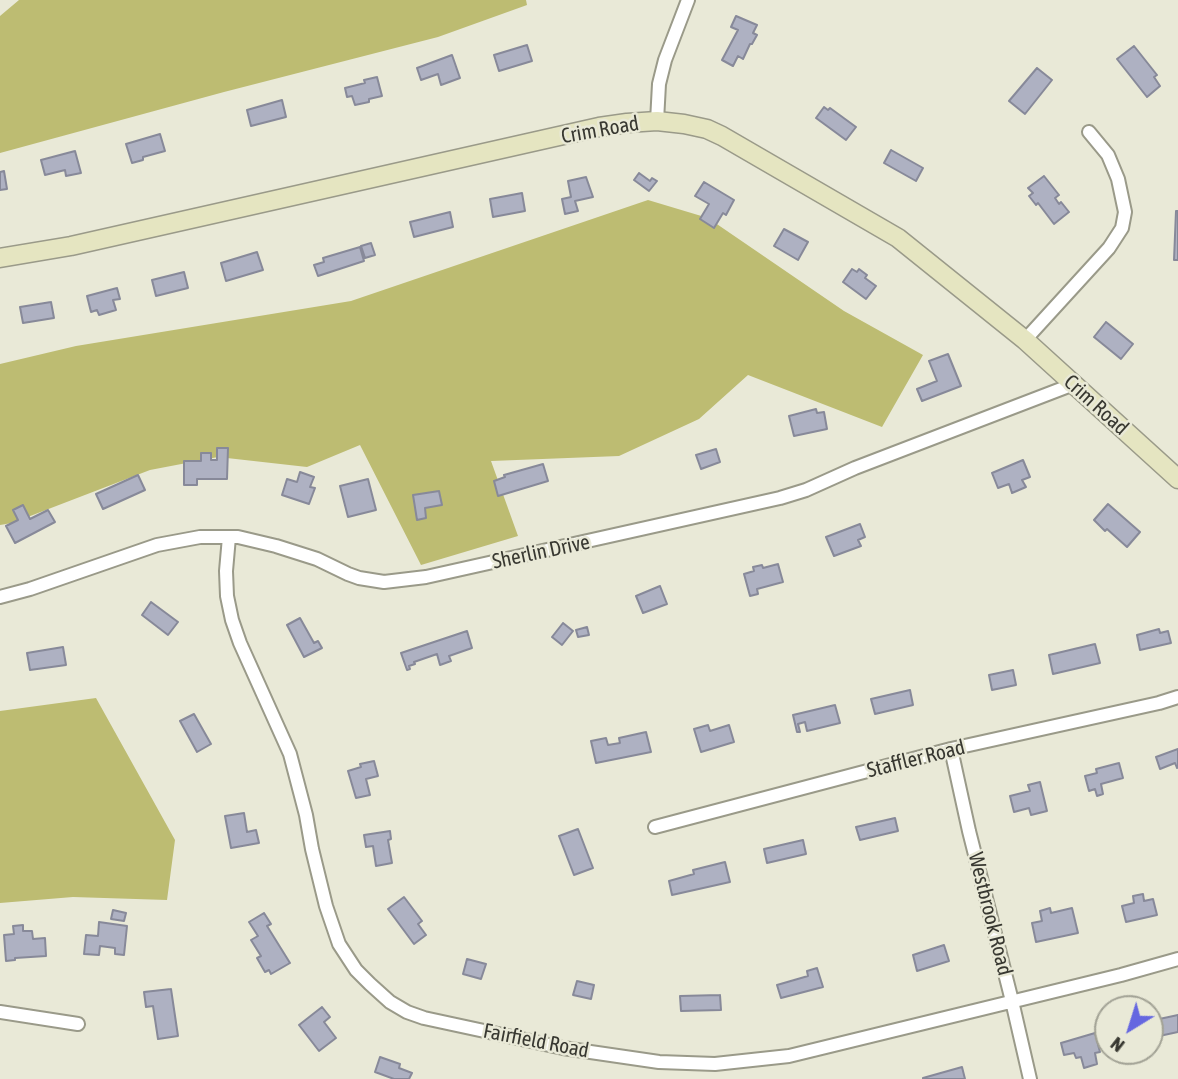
<!DOCTYPE html>
<html>
<head>
<meta charset="utf-8">
<style>
	body { margin:0 }
	#map { position:relative; width:1178px; height:1079px; overflow:hidden; background:#e9e9d7; font-family:"Asap Condensed",sans-serif }
	canvas { display:block }
	.north { position:absolute; left:1094px; top:995px; width:70px; height:70px; box-sizing:border-box; background:#e9e9d7; border:2px solid #a2a295; border-radius:50%; rotate:218deg; font-size:19px; font-weight:700; line-height:28px; text-align:center; color:#383831 }
	.north::after { content:''; display:block; margin:auto; width:24px; height:32px; background:#6567e0; clip-path:polygon(50% 0,100% 100%,50% 72%,0 100%) }
</style>
</head>
<body>
<div id="map">
<canvas width="1178" height="1079"></canvas>
<div class="north">N</div>
</div>
<script>
const c = document.querySelector('canvas').getContext('2d');
c.lineJoin = 'round';
function fill(path, color) {
  c.fillStyle = color;
  c.fill(path, 'evenodd');
}
function poly(rows) {
  const path = new Path2D();
  for (const r of rows) {
    path.moveTo(r[0], r[1]);
    for (let i = 2; i < r.length; i += 2) path.lineTo(r[i], r[i + 1]);
  }
  return path;
}
function trace(path, color, width, dash) {
  c.strokeStyle = color;
  c.lineWidth = width;
  c.lineCap = dash ? 'butt' : 'round';
  c.setLineDash(dash || []);
  c.stroke(path);
}
function write(font, color, halo, rows, align = 'center') {
  c.font = font + ' "Asap Condensed",sans-serif';
  c.lineWidth = 5;
  c.setLineDash([]);
  c.textBaseline = 'middle';
  c.strokeStyle = halo;
  c.fillStyle = color;
  for (const [text, x, y, turn = 0] of rows) {
    c.save();
    c.translate(x, y);
    c.rotate((+turn || 0) * Math.PI / 180);
    c.textAlign = isNaN(turn) ? turn : align;
    if (halo) c.strokeText(text, 0, 0);
    c.fillText(text, 0, 0);
    c.restore();
  }
}
const forest = poly([
	[19,0,526,0,527,5,438,37,224,92,0,153,0,16],
	[648,200,708,218,844,311,923,355,882,427,748,375,699,419,619,456,491,461,518,536,421,565,360,445,307,467,218,457,150,470,12,523,0,525,0,364,76,346,351,301],
	[96,698,175,840,167,900,73,897,0,903,0,711]
]);
const building = poly([
	[736,16,757,25,753,33,757,35,752,44,750,44,743,59,738,56,733,66,722,60,738,30,731,27,736,16],
	[527,45,532,61,499,71,494,55,527,45],
	[1134,46,1157,75,1154,77,1160,86,1147,97,1117,59,1134,46],
	[452,55,460,78,441,85,438,74,421,80,417,68,452,55],
	[1037,68,1052,80,1025,114,1009,101,1037,68],
	[377,77,382,96,369,99,369,102,355,105,352,96,347,97,345,88,365,83,364,80,377,77],
	[282,100,286,117,251,126,247,110,282,100],
	[824,107,828,110,830,108,856,127,846,140,816,118,824,107],
	[160,134,165,151,143,157,143,160,132,163,126,144,160,134],
	[891,150,923,168,916,181,884,163,891,150],
	[75,151,81,173,66,176,65,170,45,175,41,160,75,151],
	[4,171,7,189,0,190,0,172,4,171],
	[639,173,650,181,652,178,657,181,649,191,634,180,639,173],
	[1044,176,1059,195,1055,198,1059,204,1061,202,1069,212,1054,224,1038,203,1036,205,1029,196,1033,193,1028,188,1044,176],
	[586,177,593,197,575,201,578,211,565,214,562,199,571,197,568,181,586,177],
	[704,182,734,200,726,215,723,213,714,228,700,219,709,204,695,196,704,182],
	[522,193,525,211,493,217,490,199,522,193],
	[1176,211,1178,211,1178,260,1174,260,1176,211],
	[450,212,453,227,414,237,410,222,450,212],
	[784,229,808,242,798,260,774,246,784,229],
	[371,243,375,255,365,258,361,246,371,243],
	[360,247,364,261,318,276,314,265,324,262,323,258,360,247],
	[257,252,263,270,226,281,221,263,257,252],
	[852,269,857,272,859,269,867,275,865,278,876,286,866,299,843,282,852,269],
	[184,272,188,288,156,296,152,280,184,272],
	[117,288,120,299,113,300,116,310,99,315,97,310,91,312,87,296,117,288],
	[51,302,54,318,23,323,20,307,51,302],
	[1106,322,1133,344,1121,359,1094,337,1106,322],
	[948,354,961,386,922,401,917,389,937,381,929,361,948,354],
	[816,409,817,413,824,412,827,429,794,436,789,416,816,409],
	[217,448,228,448,227,479,197,479,197,485,184,485,184,461,201,461,201,453,211,453,211,460,217,460,217,448],
	[716,449,720,462,701,469,696,455,716,449],
	[1023,460,1030,477,1022,480,1026,487,1012,493,1009,484,998,488,992,473,1023,460],
	[543,464,548,481,498,496,494,481,505,477,504,475,543,464],
	[300,472,314,477,310,487,315,488,309,504,282,495,287,479,297,482,300,472],
	[138,475,145,490,103,509,96,494,138,475],
	[368,479,376,510,348,517,340,486,368,479],
	[439,491,442,505,425,508,426,518,417,520,413,495,439,491],
	[1108,504,1140,532,1127,547,1107,529,1105,531,1094,520,1108,504],
	[23,505,30,519,48,510,55,522,15,543,6,526,18,520,13,510,23,505],
	[860,524,865,537,858,540,861,546,834,556,826,537,860,524],
	[778,564,783,582,757,589,758,594,750,596,744,574,754,571,753,567,762,565,763,568,778,564],
	[660,586,667,604,643,613,636,596,660,586],
	[151,602,178,622,168,635,142,615,151,602],
	[300,618,314,643,318,641,322,648,304,657,287,625,300,618],
	[563,623,573,631,562,645,552,637,563,623],
	[587,627,589,635,578,637,576,630,587,627],
	[1159,629,1160,633,1168,631,1171,643,1140,650,1137,635,1159,629],
	[467,631,472,648,449,656,451,661,440,665,437,654,414,662,415,664,409,666,410,669,407,670,401,653,467,631],
	[1095,644,1100,663,1053,674,1049,655,1095,644],
	[63,647,66,665,30,670,27,653,63,647],
	[1013,670,1016,685,992,690,989,675,1013,670],
	[910,690,913,705,875,714,871,699,910,690],
	[835,705,840,723,807,731,805,722,798,724,800,732,797,732,793,715,835,705],
	[194,714,211,744,197,752,180,721,194,714],
	[708,725,710,731,729,725,734,742,701,752,694,729,708,725],
	[646,732,651,752,596,763,591,741,606,738,608,745,620,743,619,738,646,732],
	[1178,749,1178,767,1177,768,1175,763,1160,769,1156,757,1178,749],
	[374,761,378,776,366,779,370,795,356,798,348,771,361,767,360,764,374,761],
	[1119,763,1123,778,1101,784,1103,794,1097,796,1095,789,1089,791,1085,776,1097,773,1096,769,1119,763],
	[1040,782,1047,811,1031,815,1029,808,1014,812,1010,796,1030,791,1028,785,1040,782],
	[244,813,247,832,256,830,259,843,231,848,225,816,244,813],
	[895,818,898,831,860,840,856,827,895,818],
	[578,829,593,868,574,875,559,836,578,829],
	[390,831,391,839,388,840,392,863,376,866,373,846,366,847,364,835,390,831],
	[803,840,806,854,767,863,764,849,803,840],
	[725,862,730,882,672,895,669,881,694,874,693,870,725,862],
	[1143,894,1144,901,1153,899,1157,915,1126,922,1122,906,1134,903,1133,896,1143,894],
	[404,897,422,921,418,924,426,935,414,944,388,909,404,897],
	[1050,908,1051,913,1072,908,1078,933,1036,942,1032,923,1042,921,1040,911,1050,908],
	[113,910,126,913,124,921,111,919,113,910],
	[264,913,271,924,267,926,290,963,271,974,269,970,265,972,257,958,261,956,251,940,258,936,249,922,264,913],
	[99,922,127,926,124,955,115,954,115,948,100,946,99,955,84,954,86,935,98,936,99,922],
	[23,925,23,931,32,931,33,939,45,938,46,956,15,958,15,960,6,961,4,935,14,934,13,926,23,925],
	[944,945,949,961,917,971,913,955,944,945],
	[467,959,486,964,481,979,463,974,467,959],
	[817,968,823,987,781,998,777,985,808,976,807,971,817,968],
	[577,981,594,985,591,999,573,995,577,981],
	[171,989,178,1036,158,1039,153,1006,146,1007,144,992,171,989],
	[720,995,721,1010,681,1011,680,996,720,995],
	[322,1007,330,1017,324,1022,336,1038,319,1051,299,1025,322,1007],
	[1178,1015,1178,1032,1150,1038,1150,1021,1178,1015],
	[1095,1033,1100,1052,1095,1053,1097,1064,1084,1068,1081,1057,1076,1058,1074,1053,1064,1055,1061,1043,1095,1033],
	[380,1057,400,1064,399,1068,412,1073,409,1079,394,1079,375,1072,380,1057],
	[962,1067,965,1079,923,1079,923,1078,962,1067]
]);
const street = poly([
	[657,121,659,84,665,60,688,0],
	[1025,340,1109,248,1122,228,1125,212,1118,179,1108,155,1089,132],
	[229,537,226,571,227,596,232,620,240,643,290,754,306,815,312,849,326,906,339,944,356,970,370,984,390,1002,407,1012,424,1018,563,1048,659,1062,715,1064,789,1056,1121,975,1178,959],
	[0,597,30,589,157,545,200,537,238,537,276,546,317,559,348,574,359,578,384,582,426,577,780,498,806,490,855,468,1074,384],
	[951,749,969,831,1012,1001,1030,1079],
	[655,827,951,749,1159,703,1178,697],
	[0,1012,78,1024]
]);
const secondary = poly([
	[0,258,71,246,599,127,627,123,657,121,684,124,707,129,722,136,898,238,1025,340,1178,479]
]);
const streetNames = [
	["Crim Road",600,130,-10],
	["Crim Road",1096,405,42],
	["Sherlin Drive",541,552,-12],
	["Staffler Road",916,759,-14],
	["Westbrook Road",990,914,76],
	["Fairfield Road",536,1041,11]
];
fill(forest, '#bdbc72');
fill(building, '#aeb1c2');
trace(building, '#878999', 2);
trace(street, '#9a9a89', 16);
trace(secondary, '#9a9a89', 21);
trace(street, '#fff', 12);
trace(secondary, '#e5e5c1', 18);
write('21px', '#383831', '#e9e9d7', streetNames);
</script>
</body>
</html>
